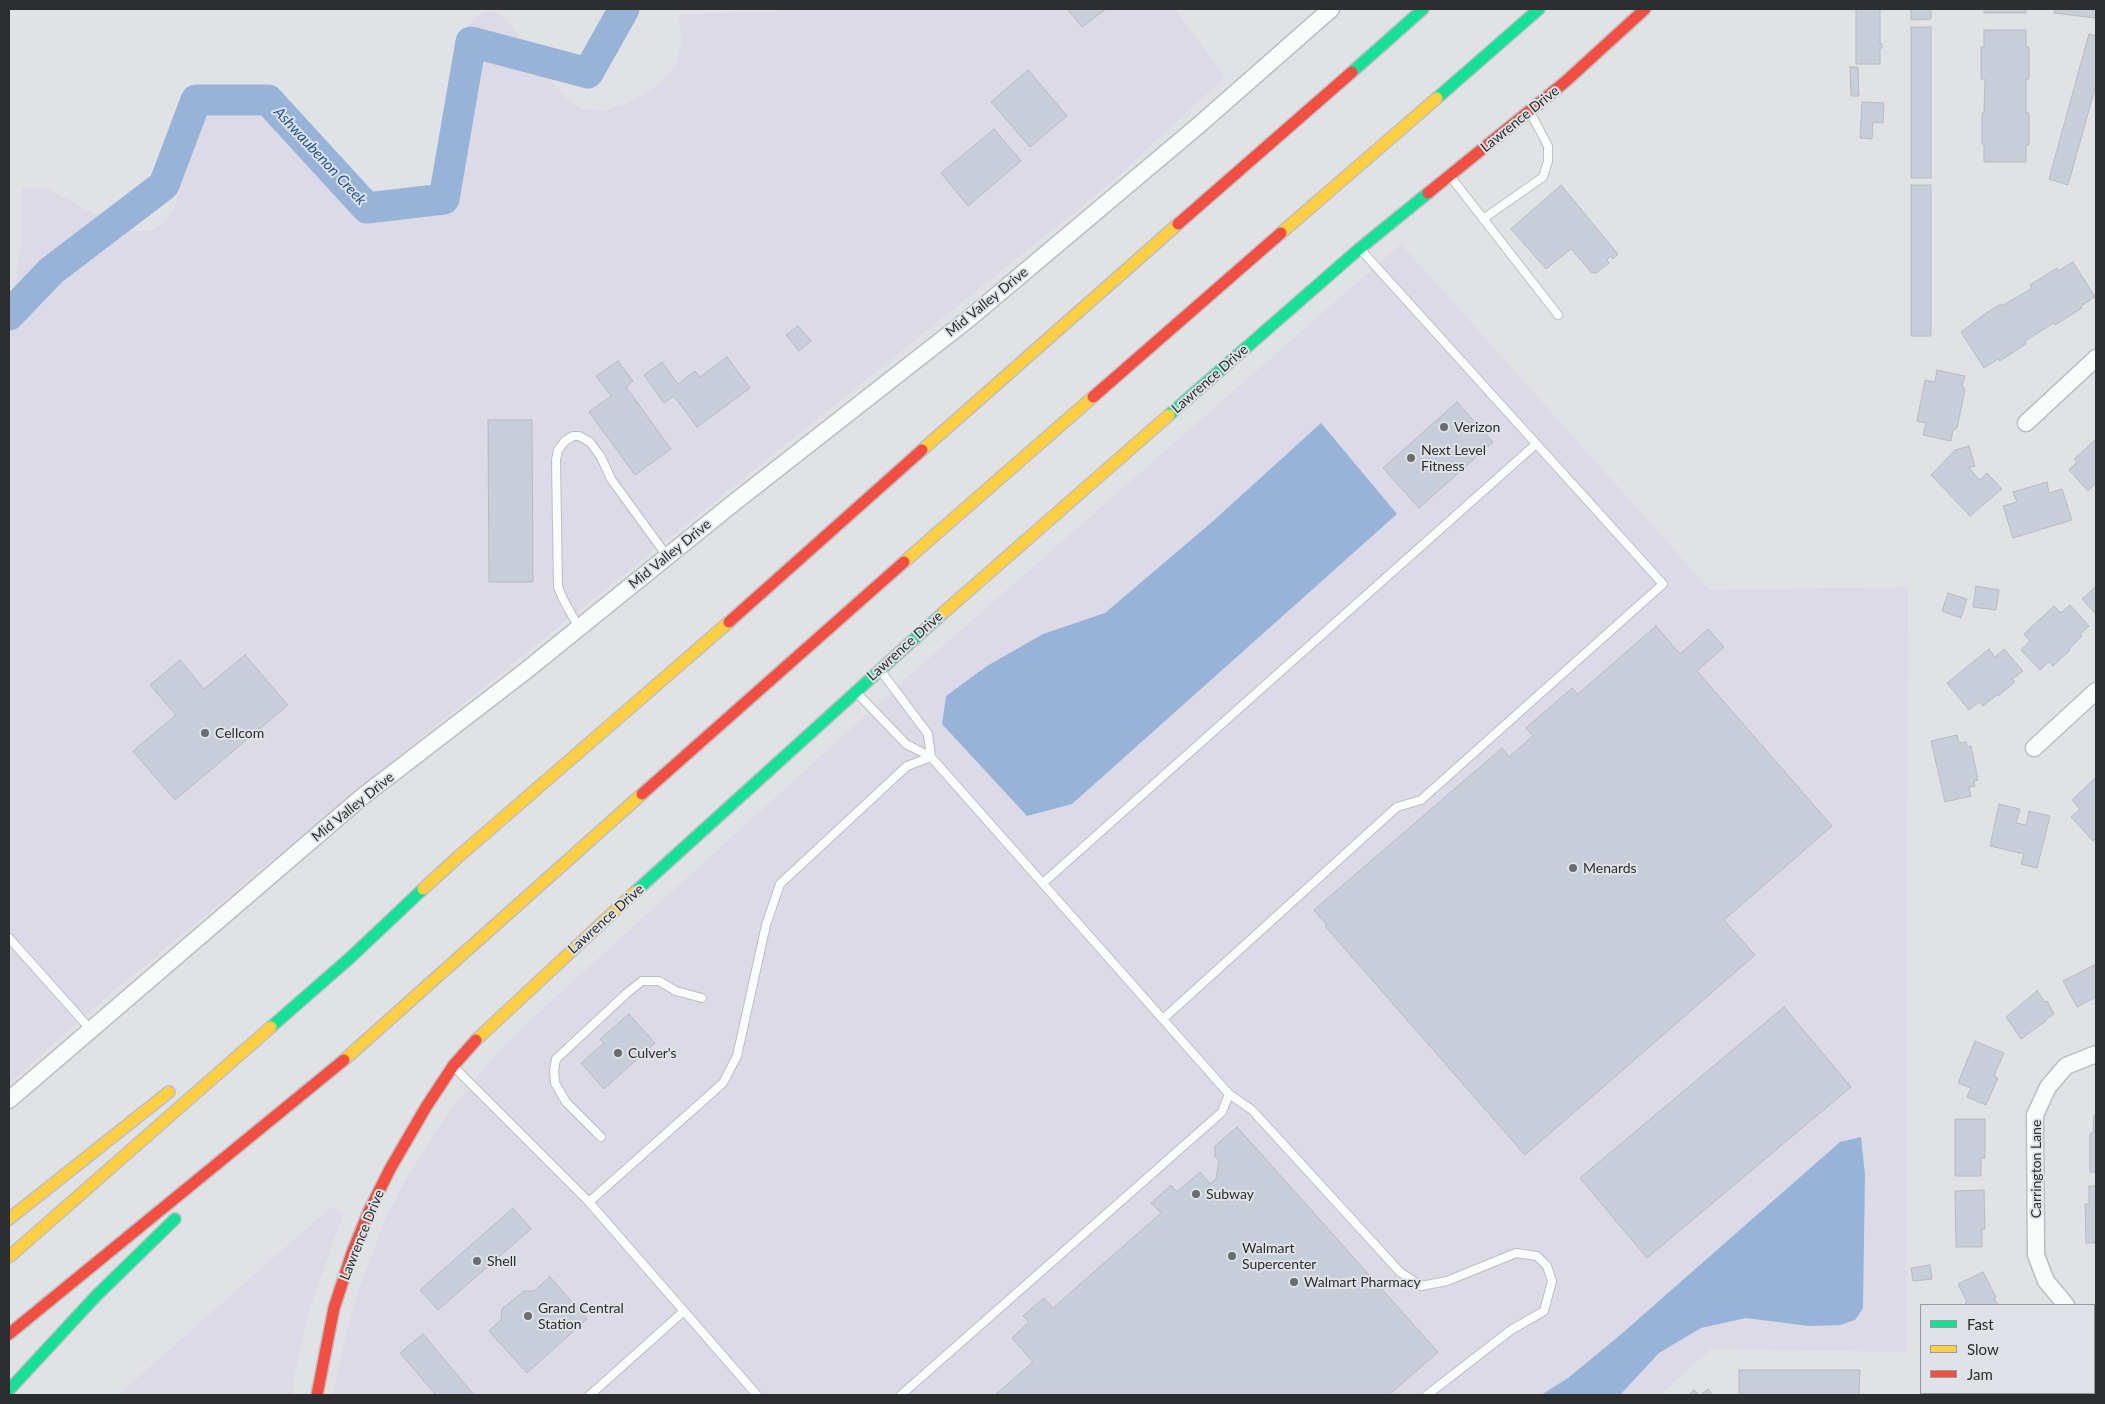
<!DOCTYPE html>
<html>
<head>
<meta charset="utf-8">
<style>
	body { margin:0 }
	#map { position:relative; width:2105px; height:1404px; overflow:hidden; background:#e0e2e5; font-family:Lato,sans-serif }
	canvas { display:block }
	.frame { position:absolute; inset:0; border:10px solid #2c2d2e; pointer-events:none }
	.legend { position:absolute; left:1920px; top:1304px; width:175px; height:90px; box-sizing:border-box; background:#dfe2e6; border:1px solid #979a9c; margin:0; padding:6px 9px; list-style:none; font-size:15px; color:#2c2d2e }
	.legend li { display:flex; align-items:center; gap:10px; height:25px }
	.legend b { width:25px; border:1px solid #979a9c }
</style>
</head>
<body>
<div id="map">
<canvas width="2105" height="1404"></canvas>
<div class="frame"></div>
<ul class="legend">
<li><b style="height:6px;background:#16e098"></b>Fast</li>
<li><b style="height:6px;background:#ffcf43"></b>Slow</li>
<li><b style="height:6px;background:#f24e42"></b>Jam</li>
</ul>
</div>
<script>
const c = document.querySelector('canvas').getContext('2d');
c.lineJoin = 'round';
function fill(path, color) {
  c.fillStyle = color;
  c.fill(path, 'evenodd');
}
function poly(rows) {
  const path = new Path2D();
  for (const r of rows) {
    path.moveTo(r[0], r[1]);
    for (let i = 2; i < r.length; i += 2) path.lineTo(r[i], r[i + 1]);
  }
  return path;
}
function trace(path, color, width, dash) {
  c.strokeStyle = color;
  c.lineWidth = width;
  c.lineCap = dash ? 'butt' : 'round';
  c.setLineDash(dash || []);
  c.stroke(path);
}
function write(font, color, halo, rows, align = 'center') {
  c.font = font + ' Lato,sans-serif';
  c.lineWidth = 4;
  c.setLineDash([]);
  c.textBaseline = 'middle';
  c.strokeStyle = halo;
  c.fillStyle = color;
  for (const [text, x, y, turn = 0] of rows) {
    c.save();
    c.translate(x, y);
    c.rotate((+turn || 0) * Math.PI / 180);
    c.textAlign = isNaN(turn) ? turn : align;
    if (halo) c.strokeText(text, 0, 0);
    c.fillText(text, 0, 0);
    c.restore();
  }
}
const commercial = poly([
	[778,9,1175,9,1225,77,1108,185,450,714,106,997,9,1083,9,325,11,321,22,234,22,188,35,187,50,190,126,231,150,231,165,222,176,204,192,140,202,121,214,112,229,109,247,109,266,114,335,192,371,219,390,221,416,215,439,209,458,190,465,171,468,27,477,16,486,12,495,12,508,21,552,82,567,99,583,109,604,111,630,102,658,85,677,64,682,39,678,14,777,12],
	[1401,244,1710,590,1908,587,1906,1352,1711,1349,1660,1395,333,1395,345,1338,358,1292,386,1217,406,1179,451,1109,498,1052,526,1024,919,667],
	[331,1207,343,1214,309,1310,295,1372,292,1395,118,1395]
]);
const water = poly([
	[1321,423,1397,514,1072,804,1027,816,942,724,946,696,987,666,1043,634,1105,613,1212,522],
	[1861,1137,1865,1175,1863,1308,1855,1320,1840,1325,1809,1326,1746,1318,1701,1328,1659,1353,1620,1395,1541,1395,1568,1378,1619,1336,1840,1142]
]);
const river = poly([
	[9,315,51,271,164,185,196,100,268,100,367,208,444,199,471,42,588,73,624,9]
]);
const building = poly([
	[1067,9,1106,9,1082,27,1067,9],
	[1856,9,1880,9,1880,44,1882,44,1882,48,1880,48,1880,64,1856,64,1856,9],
	[1911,9,1931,9,1931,19,1911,20,1911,9],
	[1984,9,2026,9,2026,13,1984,13,1984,9],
	[2055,9,2096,9,2095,18,2054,13,2055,9],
	[1911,27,1931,27,1931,178,1911,178,1911,27],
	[1984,30,2026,30,2026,47,2029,47,2029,79,2026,79,2026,113,2029,113,2029,145,2026,145,2026,162,1984,162,1984,144,1982,144,1982,113,1984,113,1985,79,1981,79,1981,47,1984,47,1984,30],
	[2089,34,2096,36,2096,85,2068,185,2049,179,2089,34],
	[1850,67,1858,67,1859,96,1851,96,1850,67],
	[1028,70,1067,116,1030,147,991,102,1028,70],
	[1862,102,1884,103,1883,123,1873,122,1872,139,1860,138,1862,102],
	[994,129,1021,161,968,206,941,173,994,129],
	[1561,185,1618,254,1613,259,1611,256,1607,260,1609,263,1595,274,1593,272,1592,273,1571,249,1546,269,1511,229,1561,185],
	[1911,185,1931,185,1931,336,1911,336,1911,185],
	[2073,262,2095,297,2081,306,2082,308,2055,325,2054,323,2025,341,2026,344,2000,361,1998,359,1984,368,1961,332,1986,313,2001,304,2002,306,2032,288,2030,285,2057,268,2058,271,2073,262],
	[798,326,811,341,799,351,786,335,798,326],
	[727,357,750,388,697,427,674,396,664,403,644,375,662,362,678,384,695,371,700,377,727,357],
	[618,361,633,381,626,387,671,449,635,475,589,412,611,396,596,376,618,361],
	[1937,370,1965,376,1962,386,1965,389,1957,428,1953,430,1951,441,1923,435,1926,423,1917,421,1925,380,1935,382,1937,370],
	[1457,402,1493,442,1419,508,1383,468,1457,402],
	[488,420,532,420,533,582,489,582,488,420],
	[2096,439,2096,483,2088,491,2069,470,2077,462,2074,459,2096,439],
	[1969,446,1975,466,1969,468,1980,480,1987,473,2002,489,1970,516,1931,475,1955,450,1969,446],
	[2047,482,2049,493,2062,489,2072,520,2013,538,2003,506,2017,502,2013,492,2047,482],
	[1976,586,1999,590,1996,610,1973,607,1976,586],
	[2096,586,2096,614,2082,599,2096,586],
	[1948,593,1967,599,1961,618,1942,611,1948,593],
	[2070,605,2089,626,2080,634,2082,636,2069,649,2070,650,2053,666,2049,662,2040,670,2021,650,2030,641,2024,634,2054,606,2061,613,2070,605],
	[1656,626,1680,654,1708,629,1724,647,1697,671,1832,826,1724,920,1755,955,1525,1155,1325,926,1327,925,1314,910,1502,748,1509,757,1533,736,1526,728,1572,688,1578,694,1656,626],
	[1989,649,1995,657,2004,649,2023,671,2012,679,2015,682,1998,696,1997,695,1983,706,1979,702,1969,710,1947,683,1989,649],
	[245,655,288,705,175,800,133,751,176,715,150,685,180,660,204,689,245,655],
	[1957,735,1959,743,1966,742,1967,747,1971,746,1978,780,1974,781,1975,786,1969,787,1971,796,1945,802,1931,741,1957,735],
	[2096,777,2096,838,2093,841,2071,817,2080,809,2072,800,2096,777],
	[1999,804,2020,809,2016,823,2026,825,2029,811,2050,816,2037,868,2021,864,2024,854,1990,846,1999,804],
	[2096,964,2096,997,2077,1007,2063,981,2096,964],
	[2037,991,2045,1002,2047,1001,2054,1014,2045,1020,2046,1021,2021,1039,2006,1017,2037,991],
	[1784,1007,1851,1087,1647,1258,1580,1178,1784,1007],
	[629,1014,655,1043,604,1089,581,1063,604,1043,600,1039,629,1014],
	[1975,1041,2004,1053,1994,1076,1998,1078,1986,1105,1967,1097,1971,1088,1958,1083,1975,1041],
	[2094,1116,2096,1116,2096,1172,2090,1172,2090,1133,2093,1133,2094,1116],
	[1955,1119,1985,1119,1985,1158,1981,1158,1981,1176,1955,1176,1955,1119],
	[1237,1127,1438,1352,1389,1395,995,1395,1033,1362,1012,1338,1029,1322,1023,1316,1044,1298,1053,1308,1161,1213,1151,1203,1171,1185,1177,1192,1200,1172,1210,1184,1216,1179,1219,1161,1215,1156,1215,1146,1237,1127],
	[2089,1186,2096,1186,2096,1243,2086,1243,2085,1204,2089,1204,2089,1186],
	[1984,1190,1985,1229,1982,1229,1982,1247,1956,1247,1955,1191,1984,1190],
	[513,1208,531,1229,438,1310,420,1290,513,1208],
	[1930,1265,1932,1279,1913,1281,1911,1268,1930,1265],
	[1983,1272,1996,1297,1994,1298,1998,1305,1967,1305,1965,1303,1967,1302,1958,1284,1983,1272],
	[550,1277,587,1319,527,1373,489,1331,501,1320,502,1309,524,1291,534,1291,550,1277],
	[423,1334,474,1395,436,1395,400,1353,423,1334],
	[1739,1370,1860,1370,1859,1395,1739,1395,1739,1370],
	[1708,1389,1713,1395,1701,1395,1708,1389],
	[1694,1390,1699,1395,1688,1395,1694,1390],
	[2053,1393,2067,1393,2069,1395,2050,1395,2053,1393]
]);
const lane = poly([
	[1450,176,1558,315],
	[1483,219,1543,177,1548,161,1548,146,1530,112],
	[579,628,563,599,558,587,556,460,558,450,565,441,573,436,579,436,590,442,601,457,611,479,667,556],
	[880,670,928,734,931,757],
	[856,692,906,744,931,757,1229,1094,1222,1112,901,1395],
	[1043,883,1536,444],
	[9,938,91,1030],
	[1163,1019,1397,807,1421,800,1663,584,1361,250],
	[455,1068,589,1202,757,1395],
	[1229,1094,1252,1110,1400,1272,1421,1286,1447,1281,1516,1253,1537,1256,1547,1266,1552,1281,1544,1311,1511,1330,1427,1395],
	[601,1137,566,1102,555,1083,554,1070,556,1059,627,993,642,981,659,981,676,991,702,998],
	[589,1202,723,1083,737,1056,766,925,780,884,907,766,931,757],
	[590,1395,684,1311]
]);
const street = poly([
	[2026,423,2096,358],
	[2034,748,2096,691],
	[9,1100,362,797,523,673,731,505,971,317,1199,125,1331,9],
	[2066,1305,2046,1281,2036,1255,2035,1115,2048,1087,2066,1066,2096,1054],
	[2094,1338,2096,1341]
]);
const fast = poly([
	[1352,72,1423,9],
	[1437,98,1539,9],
	[1169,415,1359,249,1428,193],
	[635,892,943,613],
	[271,1027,351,957,423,889],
	[9,1390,96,1296,175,1219]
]);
const slow = poly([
	[1281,233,1437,98],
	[922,450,1178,224],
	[904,562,1093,397],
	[943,613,1169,415],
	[423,889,458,857,729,622],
	[476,1040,635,892],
	[344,1060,642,794],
	[9,1219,169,1092],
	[9,1257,271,1027]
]);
const jam = poly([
	[1428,193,1565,82,1645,9],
	[1178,224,1352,72],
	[1093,397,1281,233],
	[729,622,922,450],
	[642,794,904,562],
	[9,1334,344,1060],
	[317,1395,334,1308,352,1253,369,1211,390,1169,426,1107,453,1066,476,1040]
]);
const markers = [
	[1444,427,5,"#6b6c6e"],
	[1411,458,5,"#6b6c6e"],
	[205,733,5,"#6b6c6e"],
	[1573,868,5,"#6b6c6e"],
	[618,1053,5,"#6b6c6e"],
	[1196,1194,5,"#6b6c6e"],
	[1232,1256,5,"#6b6c6e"],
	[477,1261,5,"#6b6c6e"],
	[1294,1282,5,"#6b6c6e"],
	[528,1316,5,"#6b6c6e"]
];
const streetNames = [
	["Lawrence Drive",1520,119,-39],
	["Mid Valley Drive",987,302,-39],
	["Lawrence Drive",1210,379,-41],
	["Mid Valley Drive",670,554,-39],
	["Lawrence Drive",905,646,-42],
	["Mid Valley Drive",353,807,-39],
	["Lawrence Drive",606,919,-42],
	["Carrington Lane",2036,1169,-90],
	["Lawrence Drive",362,1235,-68]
];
const poiNames = [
	["Verizon",1454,427],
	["Next Level",1421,450],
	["Fitness",1421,466],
	["Cellcom",215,733],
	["Menards",1583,868],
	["Culver's",628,1053],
	["Subway",1206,1194],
	["Walmart",1242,1248],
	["Supercenter",1242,1264],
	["Shell",487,1261],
	["Walmart Pharmacy",1304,1282],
	["Grand Central",538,1308],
	["Station",538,1324]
];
const waterNames = [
	["Ashwaubenon Creek",320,156,47]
];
fill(commercial, '#dddae8');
fill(water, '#97b4d8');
trace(river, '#97b4d8', 31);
fill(building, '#c7ced9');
trace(building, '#b9babc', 1);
trace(lane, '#bdbec0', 10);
trace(street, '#bdbec0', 19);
trace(fast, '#bdbec0', 14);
trace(slow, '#bdbec0', 14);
trace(jam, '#bdbec0', 14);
trace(lane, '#fafbfb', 8);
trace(street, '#fafbfb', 16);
trace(fast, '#16e098', 11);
trace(slow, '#ffcf43', 11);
trace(jam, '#f24e42', 11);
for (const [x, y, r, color] of markers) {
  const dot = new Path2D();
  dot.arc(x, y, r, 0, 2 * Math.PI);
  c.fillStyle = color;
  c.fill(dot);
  trace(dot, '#dfe2e6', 2);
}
write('14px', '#2c2d2e', '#dfe2e6', streetNames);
write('14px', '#2c2d2e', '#dfe2e6', poiNames, 'left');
write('italic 15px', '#1e5593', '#dfe2e6', waterNames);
</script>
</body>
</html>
